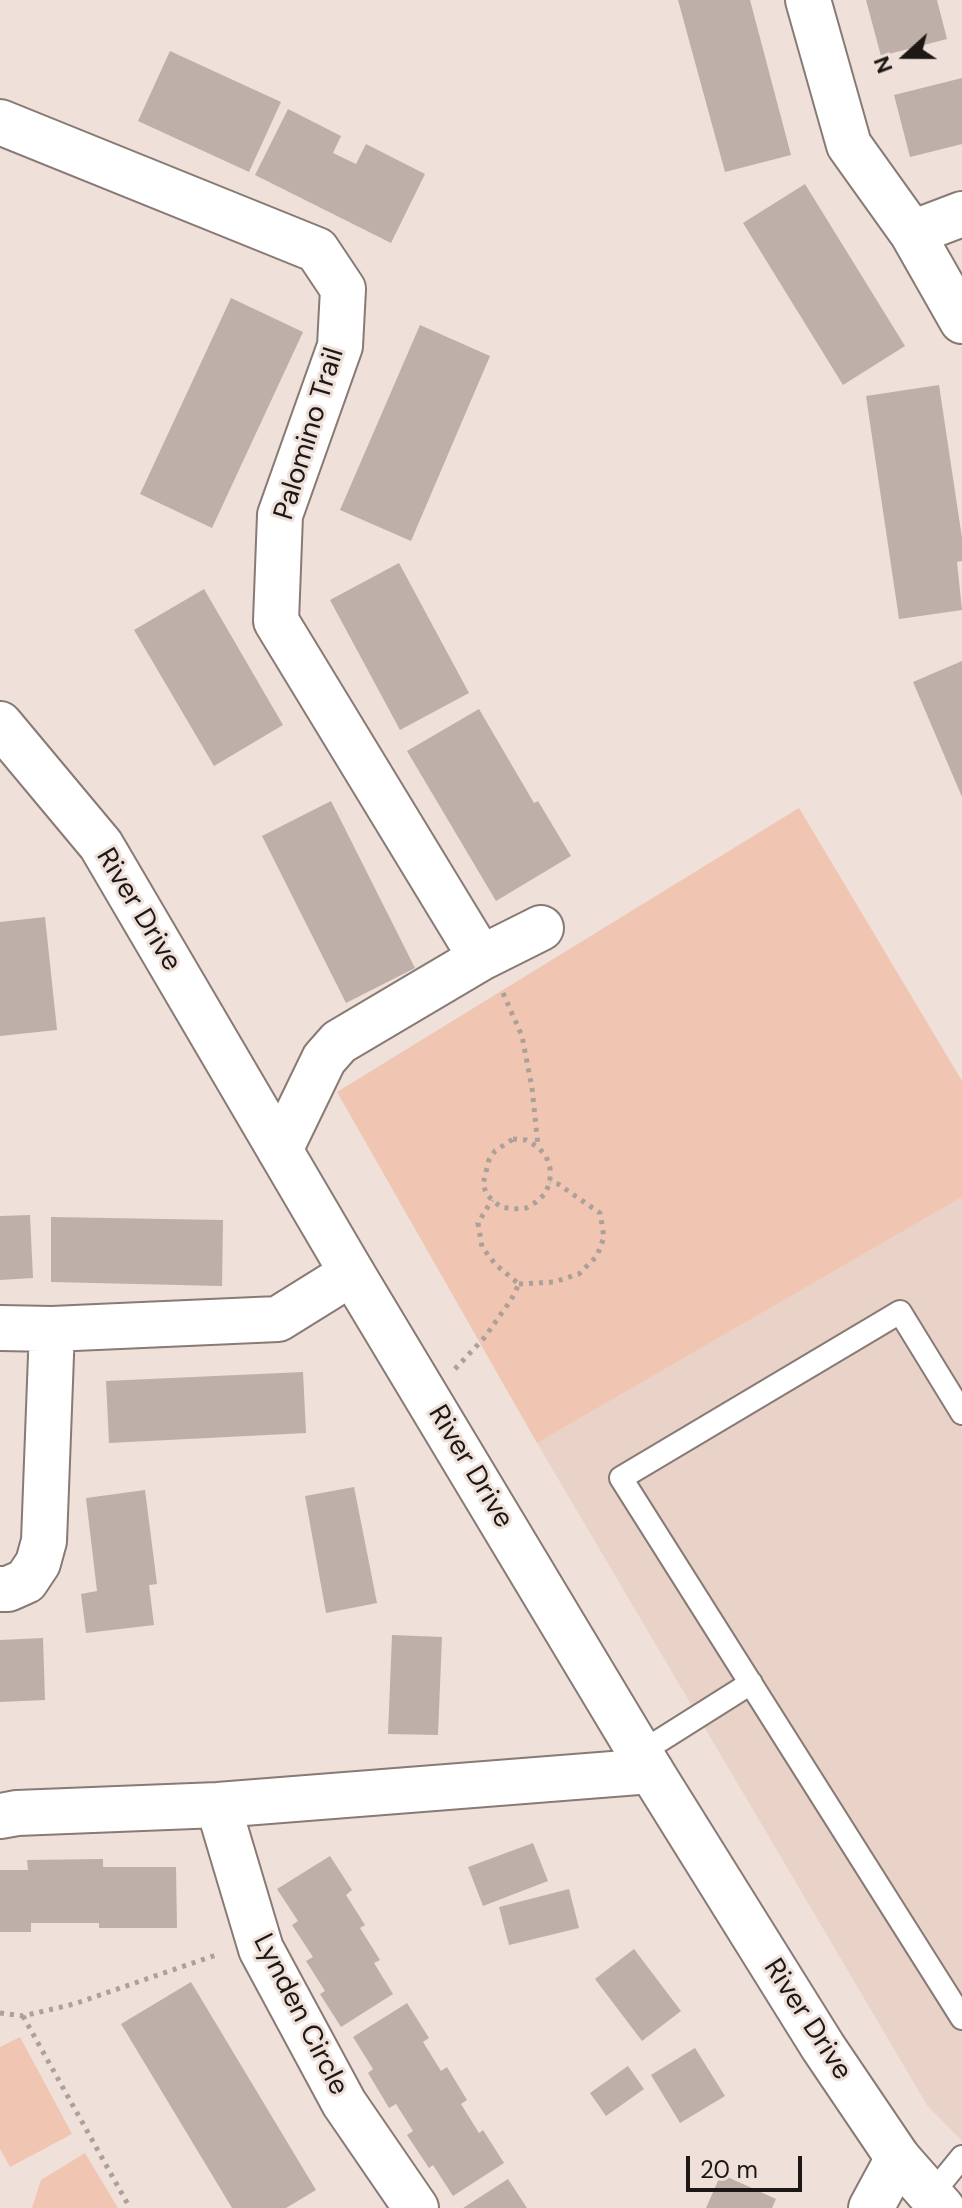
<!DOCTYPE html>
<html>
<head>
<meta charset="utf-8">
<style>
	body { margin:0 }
	#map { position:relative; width:962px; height:2208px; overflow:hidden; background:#efe0d9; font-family:"DM Sans",sans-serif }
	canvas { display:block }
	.north { position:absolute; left:866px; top:16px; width:80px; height:80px; -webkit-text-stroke:6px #efe0d9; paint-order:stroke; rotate:249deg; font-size:22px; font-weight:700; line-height:32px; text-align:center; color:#1d1816 }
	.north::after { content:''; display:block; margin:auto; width:28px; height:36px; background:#1d1816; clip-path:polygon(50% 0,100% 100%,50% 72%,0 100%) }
	.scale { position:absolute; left:686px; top:2156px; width:116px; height:36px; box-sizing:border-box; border:4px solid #1d1816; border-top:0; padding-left:10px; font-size:24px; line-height:28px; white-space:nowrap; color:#1d1816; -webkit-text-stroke:6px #efe0d9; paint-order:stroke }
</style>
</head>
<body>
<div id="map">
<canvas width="962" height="2208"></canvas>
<div class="north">N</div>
<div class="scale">20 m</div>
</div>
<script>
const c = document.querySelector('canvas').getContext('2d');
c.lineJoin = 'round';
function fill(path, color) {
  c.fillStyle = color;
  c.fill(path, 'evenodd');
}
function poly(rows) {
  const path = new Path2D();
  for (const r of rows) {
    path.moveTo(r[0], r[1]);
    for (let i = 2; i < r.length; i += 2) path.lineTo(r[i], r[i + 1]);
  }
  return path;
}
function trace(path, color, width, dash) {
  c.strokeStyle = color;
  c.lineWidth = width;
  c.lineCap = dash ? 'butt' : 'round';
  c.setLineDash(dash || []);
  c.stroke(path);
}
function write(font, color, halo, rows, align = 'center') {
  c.font = font + ' "DM Sans",sans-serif';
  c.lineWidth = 6;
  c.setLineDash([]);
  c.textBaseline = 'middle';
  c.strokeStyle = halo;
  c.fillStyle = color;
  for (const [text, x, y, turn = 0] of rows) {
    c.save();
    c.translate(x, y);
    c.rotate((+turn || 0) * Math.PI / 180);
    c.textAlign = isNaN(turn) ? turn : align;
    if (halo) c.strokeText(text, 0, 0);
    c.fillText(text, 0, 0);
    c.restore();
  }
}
const built = poly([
	[962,1197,962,2141,927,2105,537,1443]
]);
const green = poly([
	[799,808,962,1081,962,1197,537,1443,337,1092],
	[20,2037,72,2134,10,2167,0,2149,0,2047],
	[85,2153,118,2208,32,2208,41,2180]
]);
const building = poly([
	[678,0,750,0,791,155,725,172],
	[866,0,937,0,947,39,881,56],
	[170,51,281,102,249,172,138,121],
	[962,78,962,144,910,157,894,95],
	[288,109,341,136,333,153,356,164,366,144,425,174,391,243,255,175],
	[805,184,905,346,843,385,743,223],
	[231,298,303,332,212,528,140,494],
	[420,325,490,356,411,541,340,510],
	[939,385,962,538,962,561,957,562,962,610,899,619,866,396],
	[399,563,469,693,400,730,330,600],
	[204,589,283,725,214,766,134,630],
	[962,661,962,797,913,682],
	[479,709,534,803,538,801,571,856,496,901,407,751],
	[331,801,415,968,346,1003,262,836],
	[45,917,57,1030,0,1036,0,922],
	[30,1215,33,1278,0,1280,0,1216],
	[51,1217,223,1220,222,1286,51,1282],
	[303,1372,306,1433,109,1443,106,1381],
	[354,1487,377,1603,326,1613,305,1496],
	[145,1490,157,1584,149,1585,154,1625,86,1633,81,1594,97,1591,86,1498],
	[392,1635,442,1637,438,1735,388,1734],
	[43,1638,45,1700,0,1702,0,1640],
	[533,1843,548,1881,483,1906,468,1867],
	[330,1856,352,1890,346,1895,365,1925,360,1928,380,1960,374,1963,393,1994,341,2027,320,1994,325,1991,306,1961,313,1957,292,1925,298,1921,277,1889],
	[103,1859,103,1867,176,1867,177,1928,99,1928,99,1923,31,1923,31,1932,0,1932,0,1870,28,1870,27,1860],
	[569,1889,579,1928,509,1945,499,1907],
	[634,1949,681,2011,642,2041,595,1979],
	[191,1982,316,2190,286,2208,232,2208,121,2024],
	[407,2003,429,2038,423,2042,441,2071,447,2067,467,2100,461,2104,479,2133,483,2130,504,2163,453,2196,433,2165,429,2168,407,2135,413,2131,396,2104,389,2108,368,2073,373,2069,353,2037],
	[695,2048,725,2096,680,2123,651,2075],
	[628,2066,644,2089,606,2116,590,2093],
	[721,2174,776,2199,772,2208,706,2208],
	[508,2179,527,2208,463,2208]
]);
const path = poly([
	[503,993,522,1036,532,1088,538,1146],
	[513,1139,526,1140,538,1147,546,1156,550,1168,550,1182,545,1194,536,1202,526,1208,513,1209,501,1207,492,1200,486,1193,483,1184,489,1160,495,1151,513,1139],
	[519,1284,554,1282,579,1274,597,1256,604,1237,600,1213,558,1184,550,1182],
	[455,1369,484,1338,511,1300,519,1284,496,1265,482,1247,478,1223,492,1200],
	[0,2013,23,2016,74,2004,219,1954],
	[23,2016,130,2208]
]);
const service = poly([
	[962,1413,900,1312,621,1478,962,2018],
	[640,1753,751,1683],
	[931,2195,962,2157]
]);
const minor = poly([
	[808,0,849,145,912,233,962,321],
	[0,122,317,250,343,289,340,346,280,515,276,621,481,958,339,1042,324,1059,280,1150],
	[912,233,962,214],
	[481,958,541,928],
	[0,1328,52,1329,278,1319,352,1273],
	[0,1589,8,1589,26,1581,38,1563,44,1541,52,1329],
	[218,1805,261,1949,344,2103,416,2208],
	[0,1816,17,1813,218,1805,651,1771],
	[871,2208,898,2158]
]);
const secondary = poly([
	[0,724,101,845,352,1273,651,1771,823,2047,898,2158,942,2208]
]);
const streetNames = [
	["Palomino Trail",310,434,-73],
	["River Drive",138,910,59],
	["River Drive",470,1467,59],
	["Lynden Circle",300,2015,63],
	["River Drive",807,2020,57]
];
fill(built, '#e9d2c7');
fill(green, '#f0c5b1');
fill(building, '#beafa9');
trace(service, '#887a74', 26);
trace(minor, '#887a74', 48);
trace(secondary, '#887a74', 48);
trace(path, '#aca09b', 5, [4, 6]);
trace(service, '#fff', 22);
trace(minor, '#fff', 44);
trace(secondary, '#fff', 44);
write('28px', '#1d1816', '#efe0d9', streetNames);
</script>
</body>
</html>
